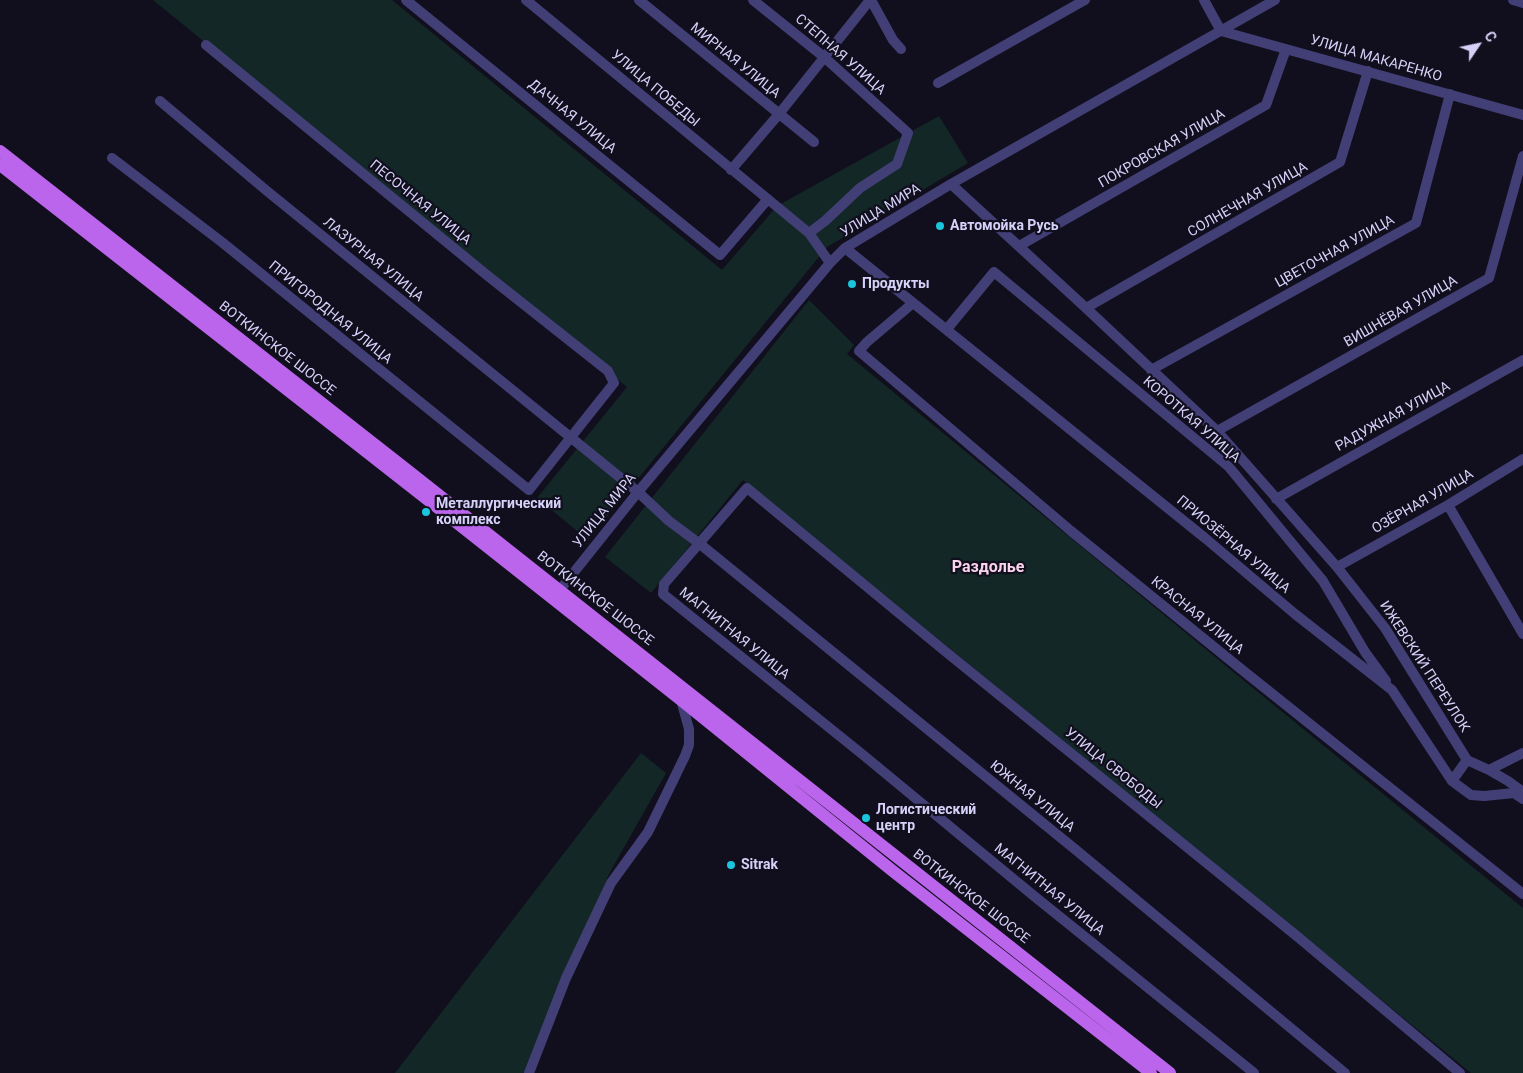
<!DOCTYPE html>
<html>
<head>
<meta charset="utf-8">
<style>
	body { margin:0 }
	#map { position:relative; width:1523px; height:1073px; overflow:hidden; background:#110f1d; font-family:Roboto,sans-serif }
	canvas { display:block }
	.north { position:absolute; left:1453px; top:20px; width:50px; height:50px; -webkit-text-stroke:4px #110f1d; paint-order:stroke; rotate:56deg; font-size:14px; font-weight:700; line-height:20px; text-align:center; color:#d6d1f9 }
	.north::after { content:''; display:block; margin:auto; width:18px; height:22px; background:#d6d1f9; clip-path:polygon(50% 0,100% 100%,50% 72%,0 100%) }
</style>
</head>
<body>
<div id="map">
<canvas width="1523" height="1073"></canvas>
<div class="north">С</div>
</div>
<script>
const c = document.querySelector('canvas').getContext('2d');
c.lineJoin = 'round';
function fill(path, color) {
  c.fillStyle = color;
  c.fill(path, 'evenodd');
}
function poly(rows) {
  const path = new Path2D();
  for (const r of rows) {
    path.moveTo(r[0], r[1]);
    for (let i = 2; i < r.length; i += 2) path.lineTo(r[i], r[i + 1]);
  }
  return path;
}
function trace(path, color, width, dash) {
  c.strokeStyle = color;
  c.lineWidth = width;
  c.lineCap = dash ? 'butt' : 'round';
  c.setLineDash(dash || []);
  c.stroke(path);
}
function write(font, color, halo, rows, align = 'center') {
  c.font = font + ' Roboto,sans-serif';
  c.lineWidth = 4.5;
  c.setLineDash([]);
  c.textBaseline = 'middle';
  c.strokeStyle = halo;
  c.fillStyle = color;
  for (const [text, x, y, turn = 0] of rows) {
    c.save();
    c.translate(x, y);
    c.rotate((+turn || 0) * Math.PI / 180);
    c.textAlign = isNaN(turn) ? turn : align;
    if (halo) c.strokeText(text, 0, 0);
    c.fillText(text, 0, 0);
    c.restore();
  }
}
const green = poly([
	[153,0,392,0,722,270,777,206,939,116,968,163,827,247,588,540,537,498,627,387],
	[809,300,854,345,847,354,1242,679,1523,908,1523,1073,1471,1073,743,480,651,593,605,557],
	[641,753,666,773,609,874,527,1073,395,1073]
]);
const minor = poly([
	[406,0,720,255,768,199],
	[526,0,809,233,830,263],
	[639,0,814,142],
	[753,0,824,57,908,133,897,164,860,188,825,221,809,233],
	[871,0,893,40,901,49],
	[1204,0,1221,31],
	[1513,0,1523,3],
	[1221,31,1523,115],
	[938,83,1085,0],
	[160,101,267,191,638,492,669,521,700,544,1076,850,1345,1073],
	[112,158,223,243,529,490,614,383,608,371,488,276,206,45],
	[731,170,779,114,870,0],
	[951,184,1086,308,1217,431,1337,567,1385,628,1467,760],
	[1019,246,1266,105,1286,49],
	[845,248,1205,538,1295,614,1392,690,1452,781,1471,795,1484,796,1514,793,1523,799],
	[913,303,867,342,859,351,1071,531,1246,673,1523,894],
	[1086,308,1340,162,1368,71],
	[947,329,994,272,1229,467,1323,581,1365,652,1386,681],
	[1151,370,1416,223,1450,94],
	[1217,431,1489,278,1523,156],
	[1276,499,1523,360],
	[1448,505,1523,634],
	[1337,567,1448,505,1523,459],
	[555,596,638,492,830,263,845,248,951,184,1275,0],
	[1467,760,1489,770,1523,753],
	[1489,770,1508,781,1523,792],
	[1452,781,1467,760],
	[529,1073,566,978,611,883,648,832,685,756,689,745,689,729,681,700],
	[1254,1073,1034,896,862,754,663,594,664,584,747,488,946,652,1298,937,1460,1073]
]);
const major = poly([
	[0,151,406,469,1170,1073],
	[0,165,433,504,681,700,894,872,1151,1073]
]);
const markers = [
	[940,226,5,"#1bc5db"],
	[852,284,5,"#1bc5db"],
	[426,512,5,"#1bc5db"],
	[866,818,5,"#1bc5db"],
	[731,865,5,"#1bc5db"]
];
const streetNames = [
	["СТЕПНАЯ УЛИЦА",840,55,41],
	["УЛИЦА МАКАРЕНКО",1376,59,16],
	["МИРНАЯ УЛИЦА",735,61,39],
	["УЛИЦА ПОБЕДЫ",655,89,40],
	["ДАЧНАЯ УЛИЦА",572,117,39],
	["ПОКРОВСКАЯ УЛИЦА",1162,149,-30],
	["СОЛНЕЧНАЯ УЛИЦА",1248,200,-30],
	["ПЕСОЧНАЯ УЛИЦА",420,203,39],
	["УЛИЦА МИРА",881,211,-31],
	["ЦВЕТОЧНАЯ УЛИЦА",1335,252,-29],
	["ЛАЗУРНАЯ УЛИЦА",373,260,39],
	["ВИШНЁВАЯ УЛИЦА",1401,312,-30],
	["ПРИГОРОДНАЯ УЛИЦА",330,313,39],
	["ВОТКИНСКОЕ ШОССЕ",277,349,38],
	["РАДУЖНАЯ УЛИЦА",1393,417,-29],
	["КОРОТКАЯ УЛИЦА",1191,420,41],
	["ОЗЁРНАЯ УЛИЦА",1423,502,-30],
	["УЛИЦА МИРА",605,511,-51],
	["ПРИОЗЁРНАЯ УЛИЦА",1233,545,40],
	["ВОТКИНСКОЕ ШОССЕ",595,599,38],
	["КРАСНАЯ УЛИЦА",1197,616,39],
	["МАГНИТНАЯ УЛИЦА",734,634,39],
	["ИЖЕВСКИЙ ПЕРЕУЛОК",1424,667,57],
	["УЛИЦА СВОБОДЫ",1113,769,39],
	["ЮЖНАЯ УЛИЦА",1032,797,39],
	["МАГНИТНАЯ УЛИЦА",1049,890,39],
	["ВОТКИНСКОЕ ШОССЕ",971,897,38]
];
const poiNames = [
	["Автомойка Русь",950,226],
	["Продукты",862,284],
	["Металлургический",436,504],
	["комплекс",436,520],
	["Логистический",876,810],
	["центр",876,826],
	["Sitrak",741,865]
];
const quarterNames = [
	["Раздолье",988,568]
];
fill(green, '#122726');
trace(minor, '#423f77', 10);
trace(major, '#bb65ec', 12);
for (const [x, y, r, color] of markers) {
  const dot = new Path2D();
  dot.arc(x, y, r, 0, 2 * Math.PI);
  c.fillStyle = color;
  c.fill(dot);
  trace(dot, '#110f1d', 2);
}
write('14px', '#d6d1f9', '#110f1d', streetNames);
write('bold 14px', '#d6d1f9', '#110f1d', poiNames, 'left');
write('bold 16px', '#f9d3eb', '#110f1d', quarterNames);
</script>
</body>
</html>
